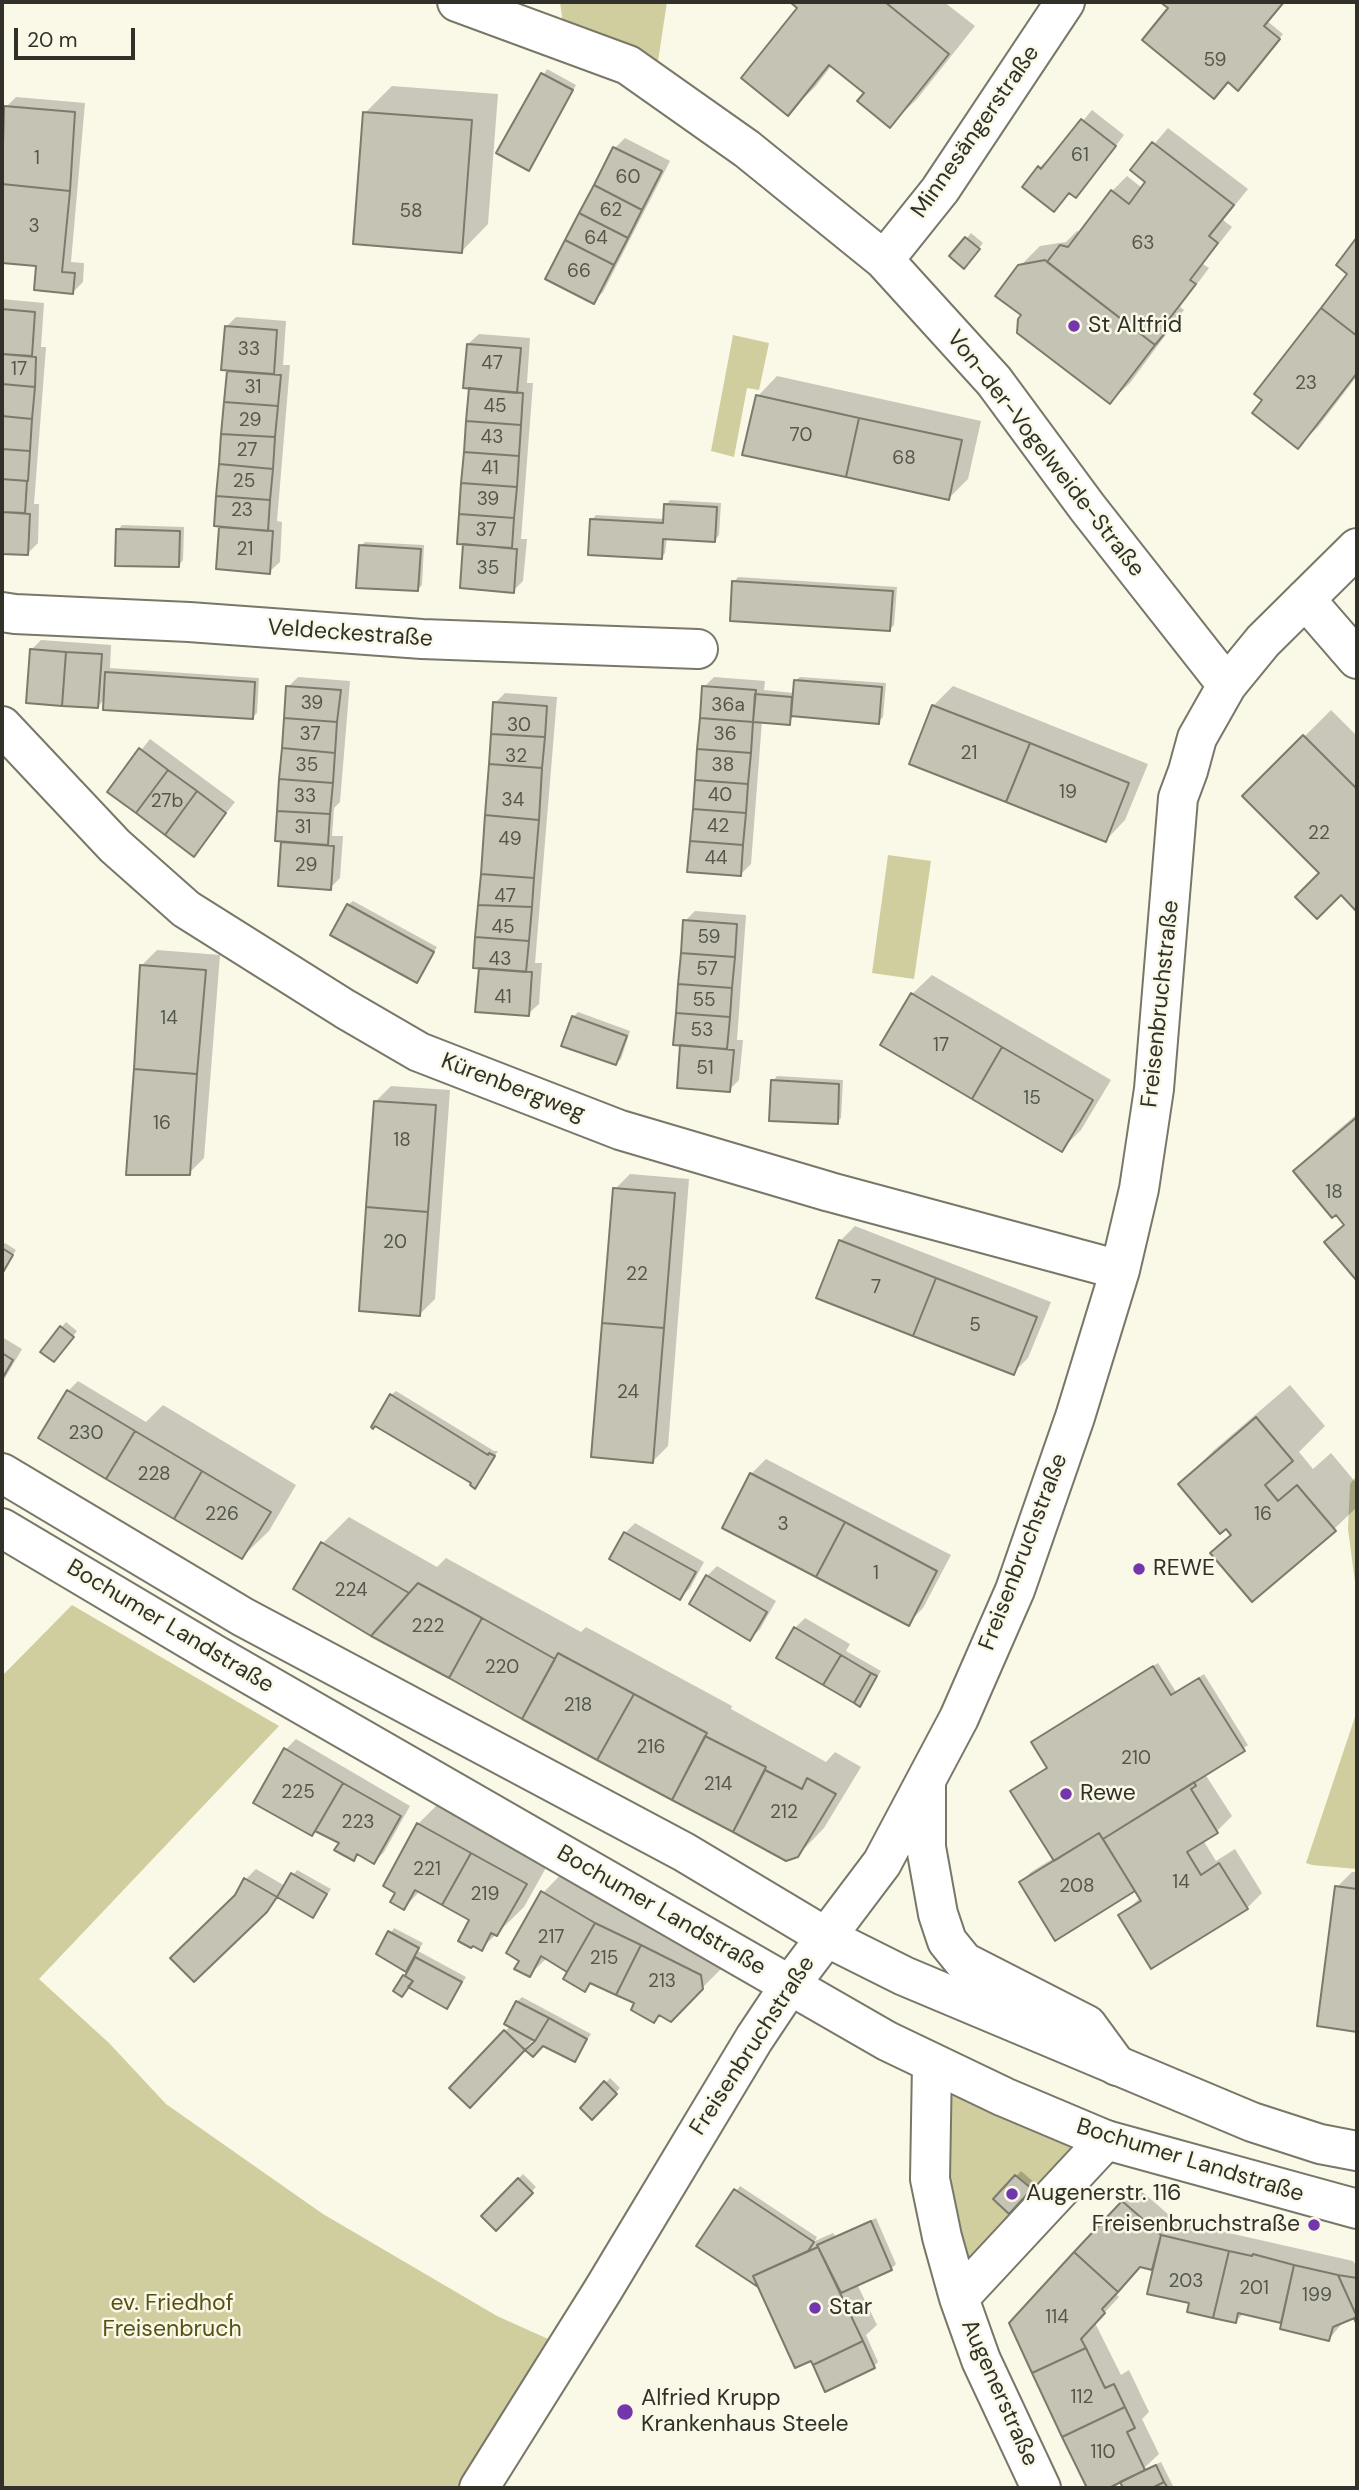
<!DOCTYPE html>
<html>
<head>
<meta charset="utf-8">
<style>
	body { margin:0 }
	#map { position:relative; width:1359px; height:2490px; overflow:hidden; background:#faf9e8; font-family:"DM Sans",sans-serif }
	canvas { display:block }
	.frame { position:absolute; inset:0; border:4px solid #31312a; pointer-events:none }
	.scale { position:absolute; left:14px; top:28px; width:121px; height:32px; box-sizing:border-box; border:4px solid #31312a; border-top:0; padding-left:9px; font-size:21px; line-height:24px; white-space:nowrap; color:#31312a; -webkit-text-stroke:5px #faf9e8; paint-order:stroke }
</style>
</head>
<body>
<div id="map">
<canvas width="1359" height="2490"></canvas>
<div class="frame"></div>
<div class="scale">20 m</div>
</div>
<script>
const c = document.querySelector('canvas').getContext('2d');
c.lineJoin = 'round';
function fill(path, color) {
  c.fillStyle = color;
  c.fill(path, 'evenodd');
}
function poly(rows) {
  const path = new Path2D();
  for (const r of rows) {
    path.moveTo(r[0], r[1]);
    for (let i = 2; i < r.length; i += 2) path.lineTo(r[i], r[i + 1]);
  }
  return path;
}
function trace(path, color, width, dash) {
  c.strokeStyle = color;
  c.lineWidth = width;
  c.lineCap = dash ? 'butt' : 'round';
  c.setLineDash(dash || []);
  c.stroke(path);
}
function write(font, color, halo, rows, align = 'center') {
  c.font = font + ' "DM Sans",sans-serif';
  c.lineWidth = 5;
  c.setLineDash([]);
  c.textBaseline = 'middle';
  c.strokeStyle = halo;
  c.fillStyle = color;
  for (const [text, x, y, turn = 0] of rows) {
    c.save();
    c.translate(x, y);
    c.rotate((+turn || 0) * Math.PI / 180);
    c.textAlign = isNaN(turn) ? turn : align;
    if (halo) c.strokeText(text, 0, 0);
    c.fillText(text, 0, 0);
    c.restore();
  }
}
const green = poly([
	[560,2,667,2,655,81,565,40],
	[733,335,769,343,759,390,747,388,734,457,711,451],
	[888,855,931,861,914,979,872,973],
	[1357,1475,1357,1597,1348,1529,1350,1484],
	[72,1605,279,1726,39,1979,109,2043,166,2104,323,2214,497,2316,566,2347,476,2488,2,2488,2,1676],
	[1357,1711,1357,1869,1312,1865,1306,1863],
	[934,2067,1103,2140,959,2294]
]);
const shadow = poly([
	[793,2,944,2,975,26,917,99,890,125,866,92,832,65,815,87,788,113,800,7],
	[1163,2,1282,2,1267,21,1283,34,1242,84],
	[547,69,576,85,529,169,499,153],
	[392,86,498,94,488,224,462,251,365,113],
	[16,97,85,103,71,262,84,263,83,282,73,292,38,264,2,261,2,155,6,107],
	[1092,110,1124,135,1085,186,1075,196,1070,192,1054,210,1024,187,1040,167,1049,158,1051,159],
	[1168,128,1248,189,1223,220,1232,227,1203,264,1209,268,1180,307,1184,310,1130,383,1110,402,1024,315,1020,266,1040,246,1066,242,1077,231,1081,232,1112,191,1127,176,1142,188,1147,182,1132,170],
	[625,138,670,161,603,292,593,302,615,148],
	[971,233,983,243,968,262,952,256],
	[1357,240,1357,376,1318,427,1298,446,1350,274,1338,264],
	[2,299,44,303,41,347,46,347,34,504,39,504,38,543,28,553,2,552],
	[236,317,286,321,283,365,290,365,277,521,282,522,280,562,269,572,218,568,221,526,215,525,228,369,226,327],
	[479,334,530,338,527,383,533,383,521,539,527,539,523,581,513,591,461,587,471,387,468,344],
	[777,376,981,421,968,479,949,498,758,396],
	[670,500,721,503,719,535,715,540,667,537,665,553,661,558,592,520,596,515,665,519,666,505],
	[122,525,184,527,183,560,179,565,118,530],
	[365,542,424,545,422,585,418,589,361,546],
	[738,577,897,587,894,625,889,630,734,582],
	[41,640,111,645,110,668,259,678,257,713,252,718,105,699,97,707,31,650],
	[298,677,350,681,340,802,334,808,332,836,343,836,340,878,330,888,282,842,285,840,288,687],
	[714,677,765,681,764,690,794,693,795,681,800,677,886,683,883,717,878,722,794,715,789,723,762,721,751,864,741,874,704,687],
	[953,686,1148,764,1125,820,1106,840,933,706],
	[505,693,557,697,535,963,542,963,539,1004,528,1014,495,703],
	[1331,710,1357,736,1357,909,1245,796],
	[150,739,235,802,194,854,109,791],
	[353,901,437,947,417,981,348,905],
	[695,911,746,915,737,1040,743,1040,739,1080,729,1090,678,1086,685,921],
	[157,950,220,955,204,1158,189,1173,142,965],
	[932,975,1111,1080,1081,1130,1062,1149,912,994],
	[578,1012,630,1031,621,1059,616,1063,573,1017],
	[777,1076,843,1080,841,1118,837,1122,773,1081],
	[391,1086,450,1090,435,1299,420,1314,376,1101],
	[1357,1114,1357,1278,1326,1242,1345,1223,1296,1171,1329,1138],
	[630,1174,689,1179,668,1446,653,1461,615,1189],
	[855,1226,1051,1302,1028,1358,1013,1373,840,1241],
	[5,1243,16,1250,2,1272,2,1246],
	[66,1322,77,1331,58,1356,42,1352],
	[2,1337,22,1349,2,1383],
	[78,1381,146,1422,163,1405,296,1485,269,1531,242,1557,68,1391],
	[1290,1385,1325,1426,1299,1452,1313,1469,1331,1453,1357,1484,1357,1507,1334,1529,1212,1553,1232,1534,1180,1484,1213,1451],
	[396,1391,494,1451,498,1451,475,1486,391,1395],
	[766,1459,951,1555,923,1608,908,1623,751,1474],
	[349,1517,437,1567,446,1558,581,1632,586,1627,732,1706,731,1709,826,1762,835,1752,861,1767,824,1828,797,1856,787,1859,372,1634,323,1543],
	[635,1523,704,1562,690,1588,680,1598,625,1533],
	[717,1566,776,1601,760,1629,750,1639,707,1576],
	[805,1618,850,1644,846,1651,881,1671,860,1704,795,1628],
	[1158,1663,1176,1692,1204,1674,1248,1745,1205,1774,1232,1816,1217,1831,1203,1840,1216,1861,1235,1849,1262,1893,1247,1908,1120,1916,1141,1897,1136,1889,1021,1882,1031,1872,1054,1858,1049,1767,1033,1742],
	[296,1739,410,1806,384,1852,374,1862,359,1853,354,1859,341,1842,317,1829,312,1834,256,1802,286,1749],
	[445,1797,552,1857,524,1907,482,1948,471,1919,420,1891,404,1908,418,1824],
	[569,1866,729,1961,671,2019,660,2014,654,2021,637,2003,592,1983,585,1990,570,1971,547,1958,529,1975,543,1893],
	[256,1869,285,1886,297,1870,331,1889,313,1916,279,1896,265,1910,237,1895,246,1879],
	[1352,1872,1357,1872,1357,2030,1319,2025,1337,1887],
	[394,1928,423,1943,418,1951,466,1977,447,2007,409,1986,402,1995,404,1976,409,1972,378,1954],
	[522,1997,591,2034,575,2060,543,2044,533,2055,526,2048,470,2106,451,2088,511,2025,517,2002],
	[535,2038,538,2040,528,2049,526,2047],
	[610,2078,620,2088,592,2117,582,2108],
	[1021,2171,1036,2184,1009,2212,995,2199],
	[523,2174,536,2187,496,2228,483,2216],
	[740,2186,817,2237,815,2241,833,2233,835,2236,876,2218,896,2264,891,2269,857,2284,877,2325,866,2335,878,2362,874,2366,815,2366,758,2285,698,2246],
	[1138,2188,1176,2221,1353,2261,1357,2267,1357,2314,1345,2320,1329,2339,1283,2321,1244,2313,1236,2321,1191,2302,1155,2269,1140,2266,1115,2293,1119,2297,1095,2323,1121,2375,1129,2370,1149,2412,1142,2419,1159,2454,1142,2470,1161,2462,1174,2488,1125,2488,1121,2480,1105,2488,1089,2488,1011,2323]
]);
const building = poly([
	[790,2,885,2,949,54,890,128,857,101,864,93,829,65,788,116,741,78,797,8,790,2],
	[1160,2,1284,2,1264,26,1280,39,1238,91,1228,82,1214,99,1142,40,1168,8,1160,2],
	[541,73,573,90,529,171,496,153,541,73],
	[4,106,75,112,70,191,2,184,4,106],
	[363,112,472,120,462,253,353,244,363,112],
	[1081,119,1116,146,1076,198,1069,193,1054,212,1022,187,1038,166,1041,169,1081,119],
	[1152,142,1234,205,1209,236,1218,243,1190,280,1196,284,1166,323,1171,326,1155,345,1047,262,1060,245,1068,247,1111,190,1129,204,1145,182,1130,170,1152,142],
	[613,147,662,171,642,210,594,185,613,147],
	[2,184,70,191,62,272,75,273,73,294,34,290,36,266,2,263,2,184],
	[594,185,642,210,628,238,579,213,594,185],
	[579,213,628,238,614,265,565,240,579,213],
	[965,237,980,249,964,269,949,256,965,237],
	[1357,237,1357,336,1321,308,1347,274,1336,265,1357,237],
	[565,240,614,265,594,304,545,279,565,240],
	[1045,260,1155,345,1110,404,1017,333,1018,319,1021,315,995,296,1018,265,1045,260],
	[1321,308,1357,336,1357,373,1298,449,1252,413,1262,400,1254,394,1321,308],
	[2,309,35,312,32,356,2,354,2,309],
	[225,326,277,330,274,374,221,370,225,326],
	[467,344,521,348,517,393,463,388,467,344],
	[2,354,36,357,35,387,2,384,2,354],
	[227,371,281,375,278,406,224,402,227,371],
	[2,384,35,387,32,419,2,416,2,384],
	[469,388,523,393,521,425,466,421,469,388],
	[756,395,859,418,846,477,742,455,756,395],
	[224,402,278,406,275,437,221,434,224,402],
	[2,416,32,419,30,451,2,449,2,416],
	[859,418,962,440,949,500,846,477,859,418],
	[466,421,521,425,519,456,464,452,466,421],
	[221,434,275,437,273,469,219,464,221,434],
	[2,449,30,451,28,481,2,479,2,449],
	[464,452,519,456,517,487,461,483,464,452],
	[219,464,273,469,270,500,216,496,219,464],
	[2,479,27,481,25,513,2,512,2,479],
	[461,483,517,487,514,518,459,514,461,483],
	[216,496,270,500,268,531,214,526,216,496],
	[664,504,717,507,715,542,663,539,662,559,588,555,590,519,663,523,664,504],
	[2,512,30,514,28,555,2,554,2,512],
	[459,514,514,518,512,548,457,544,459,514],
	[219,527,273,531,270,574,216,569,219,527],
	[116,529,180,531,179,567,115,566,116,529],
	[463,544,517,549,514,593,460,588,463,544],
	[359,545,421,549,418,591,356,588,359,545],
	[732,581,893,591,890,631,730,621,732,581],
	[30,649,66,652,62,706,26,703,30,649],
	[66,652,102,654,98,708,62,706,66,652],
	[105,672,255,682,253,719,103,710,105,672],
	[794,680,882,687,879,724,791,716,794,680],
	[286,686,341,690,337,722,284,718,286,686],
	[702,686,756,690,753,722,700,718,702,686],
	[755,694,792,697,790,725,753,722,755,694],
	[493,702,547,706,545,737,491,734,493,702],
	[932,705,1030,743,1006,802,909,764,932,705],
	[284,718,337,722,335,753,282,748,284,718],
	[700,718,753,722,751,753,697,749,700,718],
	[491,734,545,737,542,768,489,764,491,734],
	[1303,735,1357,789,1357,912,1341,895,1317,919,1295,897,1319,873,1242,796,1303,735],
	[1030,743,1129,783,1106,842,1006,802,1030,743],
	[139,748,168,770,136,813,107,792,139,748],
	[282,748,335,753,333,783,279,779,282,748],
	[697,749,751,753,748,784,695,780,697,749],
	[489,764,542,768,539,820,485,815,489,764],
	[168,770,197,791,165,835,136,813,168,770],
	[279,779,333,783,330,814,277,811,279,779],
	[695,780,748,784,746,813,693,809,695,780],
	[197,791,226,813,194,857,165,835,197,791],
	[693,809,746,813,743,845,690,841,693,809],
	[277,811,330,814,328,845,275,841,277,811],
	[485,815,539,820,534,878,481,874,485,815],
	[690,841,743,845,741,876,687,872,690,841],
	[281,842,334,846,331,890,278,886,281,842],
	[481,874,534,878,532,907,478,905,481,874],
	[347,904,434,952,417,983,330,935,347,904],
	[478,905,532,907,529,941,475,937,478,905],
	[683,920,737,924,735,957,681,953,683,920],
	[475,937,529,941,526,972,473,968,475,937],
	[681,953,735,957,732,988,678,984,681,953],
	[140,965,206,970,197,1074,134,1069,140,965],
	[479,968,532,972,529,1016,475,1012,479,968],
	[678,984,732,988,730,1017,676,1013,678,984],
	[911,993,1002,1047,972,1099,880,1045,911,993],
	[676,1013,730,1017,727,1049,673,1045,676,1013],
	[572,1016,627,1036,616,1065,561,1046,572,1016],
	[680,1045,734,1050,730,1092,677,1088,680,1045],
	[1002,1047,1093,1100,1062,1152,972,1099,1002,1047],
	[134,1069,197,1074,190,1175,126,1175,134,1069],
	[771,1080,839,1084,838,1124,769,1121,771,1080],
	[374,1101,436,1105,428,1212,366,1207,374,1101],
	[1357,1117,1357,1281,1324,1242,1344,1225,1336,1215,1332,1218,1293,1171,1357,1117],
	[613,1188,675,1193,664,1328,602,1323,613,1188],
	[366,1207,428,1212,420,1316,359,1311,366,1207],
	[839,1240,936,1278,913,1336,816,1298,839,1240],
	[2,1248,13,1255,2,1274,2,1248],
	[936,1278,1037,1317,1014,1375,913,1336,936,1278],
	[602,1323,664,1328,653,1463,591,1457,602,1323],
	[60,1326,74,1337,54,1362,40,1352,60,1326],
	[2,1353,13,1360,2,1379,2,1353],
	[67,1390,135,1431,106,1479,38,1438,67,1390],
	[390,1394,488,1455,489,1453,495,1456,475,1489,470,1485,471,1483,375,1426,373,1429,371,1427,390,1394],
	[1256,1417,1293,1461,1265,1485,1278,1501,1297,1485,1336,1531,1252,1602,1210,1553,1231,1535,1226,1529,1220,1534,1178,1484,1256,1417],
	[135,1431,202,1471,174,1519,106,1479,135,1431],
	[202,1471,271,1512,242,1559,174,1519,202,1471],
	[750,1473,845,1522,816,1577,722,1528,750,1473],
	[845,1522,937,1571,909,1626,816,1577,845,1522],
	[624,1532,696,1572,680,1600,609,1559,624,1532],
	[321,1542,409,1593,371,1636,293,1589,321,1542],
	[706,1575,767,1612,750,1641,689,1604,706,1575],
	[418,1583,482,1618,449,1678,371,1636,418,1583],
	[482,1618,555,1659,522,1719,449,1678,482,1618],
	[794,1627,841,1655,823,1685,776,1658,794,1627],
	[558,1653,634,1694,597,1760,522,1719,558,1653],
	[841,1655,871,1673,854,1703,823,1685,841,1655],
	[1153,1666,1171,1695,1199,1678,1245,1751,1103,1839,1099,1833,1054,1861,1010,1791,1047,1768,1031,1742,1153,1666],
	[871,1673,877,1676,860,1707,854,1703,871,1673],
	[634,1694,707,1733,672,1800,597,1760,634,1694],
	[705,1736,766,1767,733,1832,672,1800,705,1736],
	[284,1748,343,1783,312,1836,253,1803,284,1748],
	[765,1770,802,1789,807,1778,836,1794,798,1857,786,1861,733,1832,765,1770],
	[1194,1782,1196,1786,1191,1789,1218,1833,1187,1852,1201,1875,1219,1863,1248,1909,1151,1969,1118,1915,1141,1901,1103,1839,1194,1782],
	[343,1783,401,1816,374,1864,357,1854,354,1861,334,1850,339,1843,315,1831,343,1783],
	[417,1823,471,1853,442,1905,415,1890,404,1910,390,1902,395,1893,383,1886,417,1823],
	[1099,1833,1135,1891,1055,1941,1019,1882,1099,1833],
	[471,1853,527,1884,497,1936,491,1933,482,1951,473,1946,471,1948,458,1941,469,1920,442,1905,471,1853],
	[291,1873,327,1894,313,1918,277,1897,291,1873],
	[244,1878,277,1897,267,1912,194,1982,170,1958,235,1895,244,1878],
	[1335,1886,1357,1889,1357,2032,1317,2026,1335,1886],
	[541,1891,595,1923,567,1972,541,1956,530,1977,514,1969,519,1961,506,1953,541,1891],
	[595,1923,641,1945,616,1995,590,1983,585,1992,563,1979,595,1923],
	[388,1931,419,1948,406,1972,376,1954,388,1931],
	[641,1945,701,1975,703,1989,671,2022,659,2015,654,2023,631,2010,634,2003,616,1995,641,1945],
	[415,1957,462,1982,447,2009,408,1987,413,1981,405,1976,415,1957],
	[403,1975,413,1981,402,1997,393,1991,403,1975],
	[516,2001,549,2018,535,2041,504,2024,516,2001],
	[549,2018,587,2039,575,2062,543,2046,533,2057,525,2050,535,2041,549,2018],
	[504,2030,525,2050,470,2108,449,2088,504,2030],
	[604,2081,617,2094,592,2120,580,2108,604,2081],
	[1015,2175,1032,2189,1009,2214,993,2199,1015,2175],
	[518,2178,533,2193,496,2231,481,2216,518,2178],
	[734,2189,814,2242,808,2251,753,2276,758,2287,696,2246,734,2189],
	[1122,2201,1161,2235,1152,2270,1140,2267,1118,2292,1074,2252,1122,2201],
	[871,2221,892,2270,841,2293,817,2245,871,2221],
	[1161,2235,1229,2251,1213,2318,1187,2312,1189,2303,1147,2294,1161,2235],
	[818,2247,863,2341,813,2365,811,2361,795,2368,753,2276,818,2247],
	[1229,2251,1252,2256,1253,2254,1294,2265,1281,2323,1238,2313,1236,2323,1213,2318,1229,2251],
	[1074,2252,1118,2292,1102,2309,1105,2313,1081,2339,1086,2348,1032,2373,1009,2323,1074,2252],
	[1294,2265,1338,2275,1357,2317,1333,2327,1329,2341,1280,2329,1294,2265],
	[1338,2275,1357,2278,1357,2325,1354,2318,1357,2317,1338,2275],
	[863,2341,875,2368,825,2392,813,2365,863,2341],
	[1086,2348,1105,2388,1114,2384,1125,2407,1062,2437,1032,2373,1086,2348],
	[1125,2407,1135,2428,1127,2432,1145,2470,1109,2488,1087,2488,1062,2437,1125,2407],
	[1156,2465,1164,2482,1152,2488,1123,2488,1120,2482,1156,2465],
	[1164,2482,1168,2488,1152,2488,1164,2482]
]);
const minor = poly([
	[457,2,628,65,747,149,884,260,994,381,1087,507,1227,685],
	[884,260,940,190,1065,2],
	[1305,599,1357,659],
	[2,612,15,614,189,622,422,639,698,649],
	[2,726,115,846,186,909,345,1009,419,1052,620,1130,830,1192,1120,1270],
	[926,1784,926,1847,938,1914,947,1941,964,1962,1087,2025,1117,2066],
	[932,2064,930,2179,942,2237,959,2298,981,2360,1041,2488],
	[959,2298,1106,2140],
	[479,2488,603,2290,754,2039,790,1985,882,1863,959,1718,1015,1590,1075,1417,1120,1270,1139,1189,1154,1089,1178,798,1188,771,1197,738,1227,685,1263,641,1357,548]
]);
const major = poly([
	[2,1473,243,1617,684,1852,826,1937,904,1976,1252,2122,1320,2144,1357,2151],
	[2,1528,214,1654,887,2041,1004,2097,1106,2140,1357,2209]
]);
const markers = [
	[1074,326,7,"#7336ab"],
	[1139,1569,7,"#7336ab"],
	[1066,1794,7,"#7336ab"],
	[1012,2194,7,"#7336ab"],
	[1314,2225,7,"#7336ab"],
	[815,2308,7,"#7336ab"],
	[625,2412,9,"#7336ab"]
];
const numberNames = [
	["59",1215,61],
	["61",1080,156],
	["1",37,159],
	["60",628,178],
	["62",611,211],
	["58",411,212],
	["3",34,227],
	["64",596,239],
	["63",1143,244],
	["66",579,272],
	["33",249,350],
	["47",492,364],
	["17",19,370],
	["23",1306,384],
	["31",253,388],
	["45",495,407],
	["29",250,421],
	["70",801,436],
	["43",492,438],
	["27",247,451],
	["68",904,459],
	["41",490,469],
	["25",244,482],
	["39",488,500],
	["23",242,511],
	["37",486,531],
	["21",245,550],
	["35",488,569],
	["39",312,704],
	["36a",728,706],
	["30",519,726],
	["37",310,735],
	["36",725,735],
	["21",969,754],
	["32",516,757],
	["35",307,766],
	["38",723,766],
	["19",1068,793],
	["40",720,796],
	["33",305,797],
	["34",513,801],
	["27b",167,802],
	["42",718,827],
	["31",303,828],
	["22",1319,834],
	["49",510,840],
	["44",716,859],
	["29",306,866],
	["47",505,897],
	["45",503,928],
	["59",709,938],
	["43",500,960],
	["57",707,970],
	["41",503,998],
	["55",704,1001],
	["14",169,1019],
	["53",702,1031],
	["17",941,1046],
	["51",705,1069],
	["15",1032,1099],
	["16",162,1124],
	["18",402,1141],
	["18",1334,1193],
	["20",395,1243],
	["22",637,1275],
	["7",876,1288],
	["5",975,1326],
	["24",628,1393],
	["230",86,1434],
	["228",154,1475],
	["226",222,1515],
	["16",1263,1515],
	["3",783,1525],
	["1",876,1574],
	["224",351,1591],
	["222",428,1627],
	["220",502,1668],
	["218",578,1706],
	["216",651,1748],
	["210",1136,1759],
	["214",718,1785],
	["225",298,1793],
	["212",784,1813],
	["223",358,1823],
	["221",427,1870],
	["14",1181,1883],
	["208",1077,1887],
	["219",485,1895],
	["217",551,1938],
	["215",604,1959],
	["213",662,1982],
	["203",1186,2282],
	["201",1254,2289],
	["199",1317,2296],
	["114",1057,2318],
	["112",1082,2398],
	["110",1103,2453]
];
const streetNames = [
	["Minnesängerstraße",976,132,-55],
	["Von-der-Vogelweide-Straße",1045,454,52],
	["Veldeckestraße",350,634,4],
	["Freisenbruchstraße",1161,1004,-84],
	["Kürenbergweg",513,1088,21],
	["Freisenbruchstraße",1024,1552,-69],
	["Bochumer Landstraße",170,1627,31],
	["Bochumer Landstraße",661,1911,30],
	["Freisenbruchstraße",753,2046,-57],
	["Bochumer Landstraße",1190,2161,17],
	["Augenerstraße",999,2393,66]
];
const poiNames = [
	["St Altfrid",1088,326],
	["REWE",1153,1569],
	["Rewe",1080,1794],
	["Augenerstr. 116",1026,2194],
	["Freisenbruchstraße",1300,2225,"right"],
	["Star",829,2308],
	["Alfried Krupp",641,2399],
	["Krankenhaus Steele",641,2425]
];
const parkNames = [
	["ev. Friedhof",172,2304],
	["Freisenbruch",172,2330]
];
fill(green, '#d0ce9f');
fill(shadow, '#0003');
fill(building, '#c5c4b4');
trace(building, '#7b7a6b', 2);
trace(minor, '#787768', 42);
trace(major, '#787768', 42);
trace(minor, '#fff', 38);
trace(major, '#fff', 38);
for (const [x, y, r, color] of markers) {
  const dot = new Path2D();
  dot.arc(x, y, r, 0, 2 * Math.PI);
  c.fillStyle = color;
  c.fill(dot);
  trace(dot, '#faf9e8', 2.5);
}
write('19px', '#56564c', null, numberNames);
write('23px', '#31312a', '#faf9e8', streetNames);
write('23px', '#31312a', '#faf9e8', poiNames, 'left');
write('23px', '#555013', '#faf9e8', parkNames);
</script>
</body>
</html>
